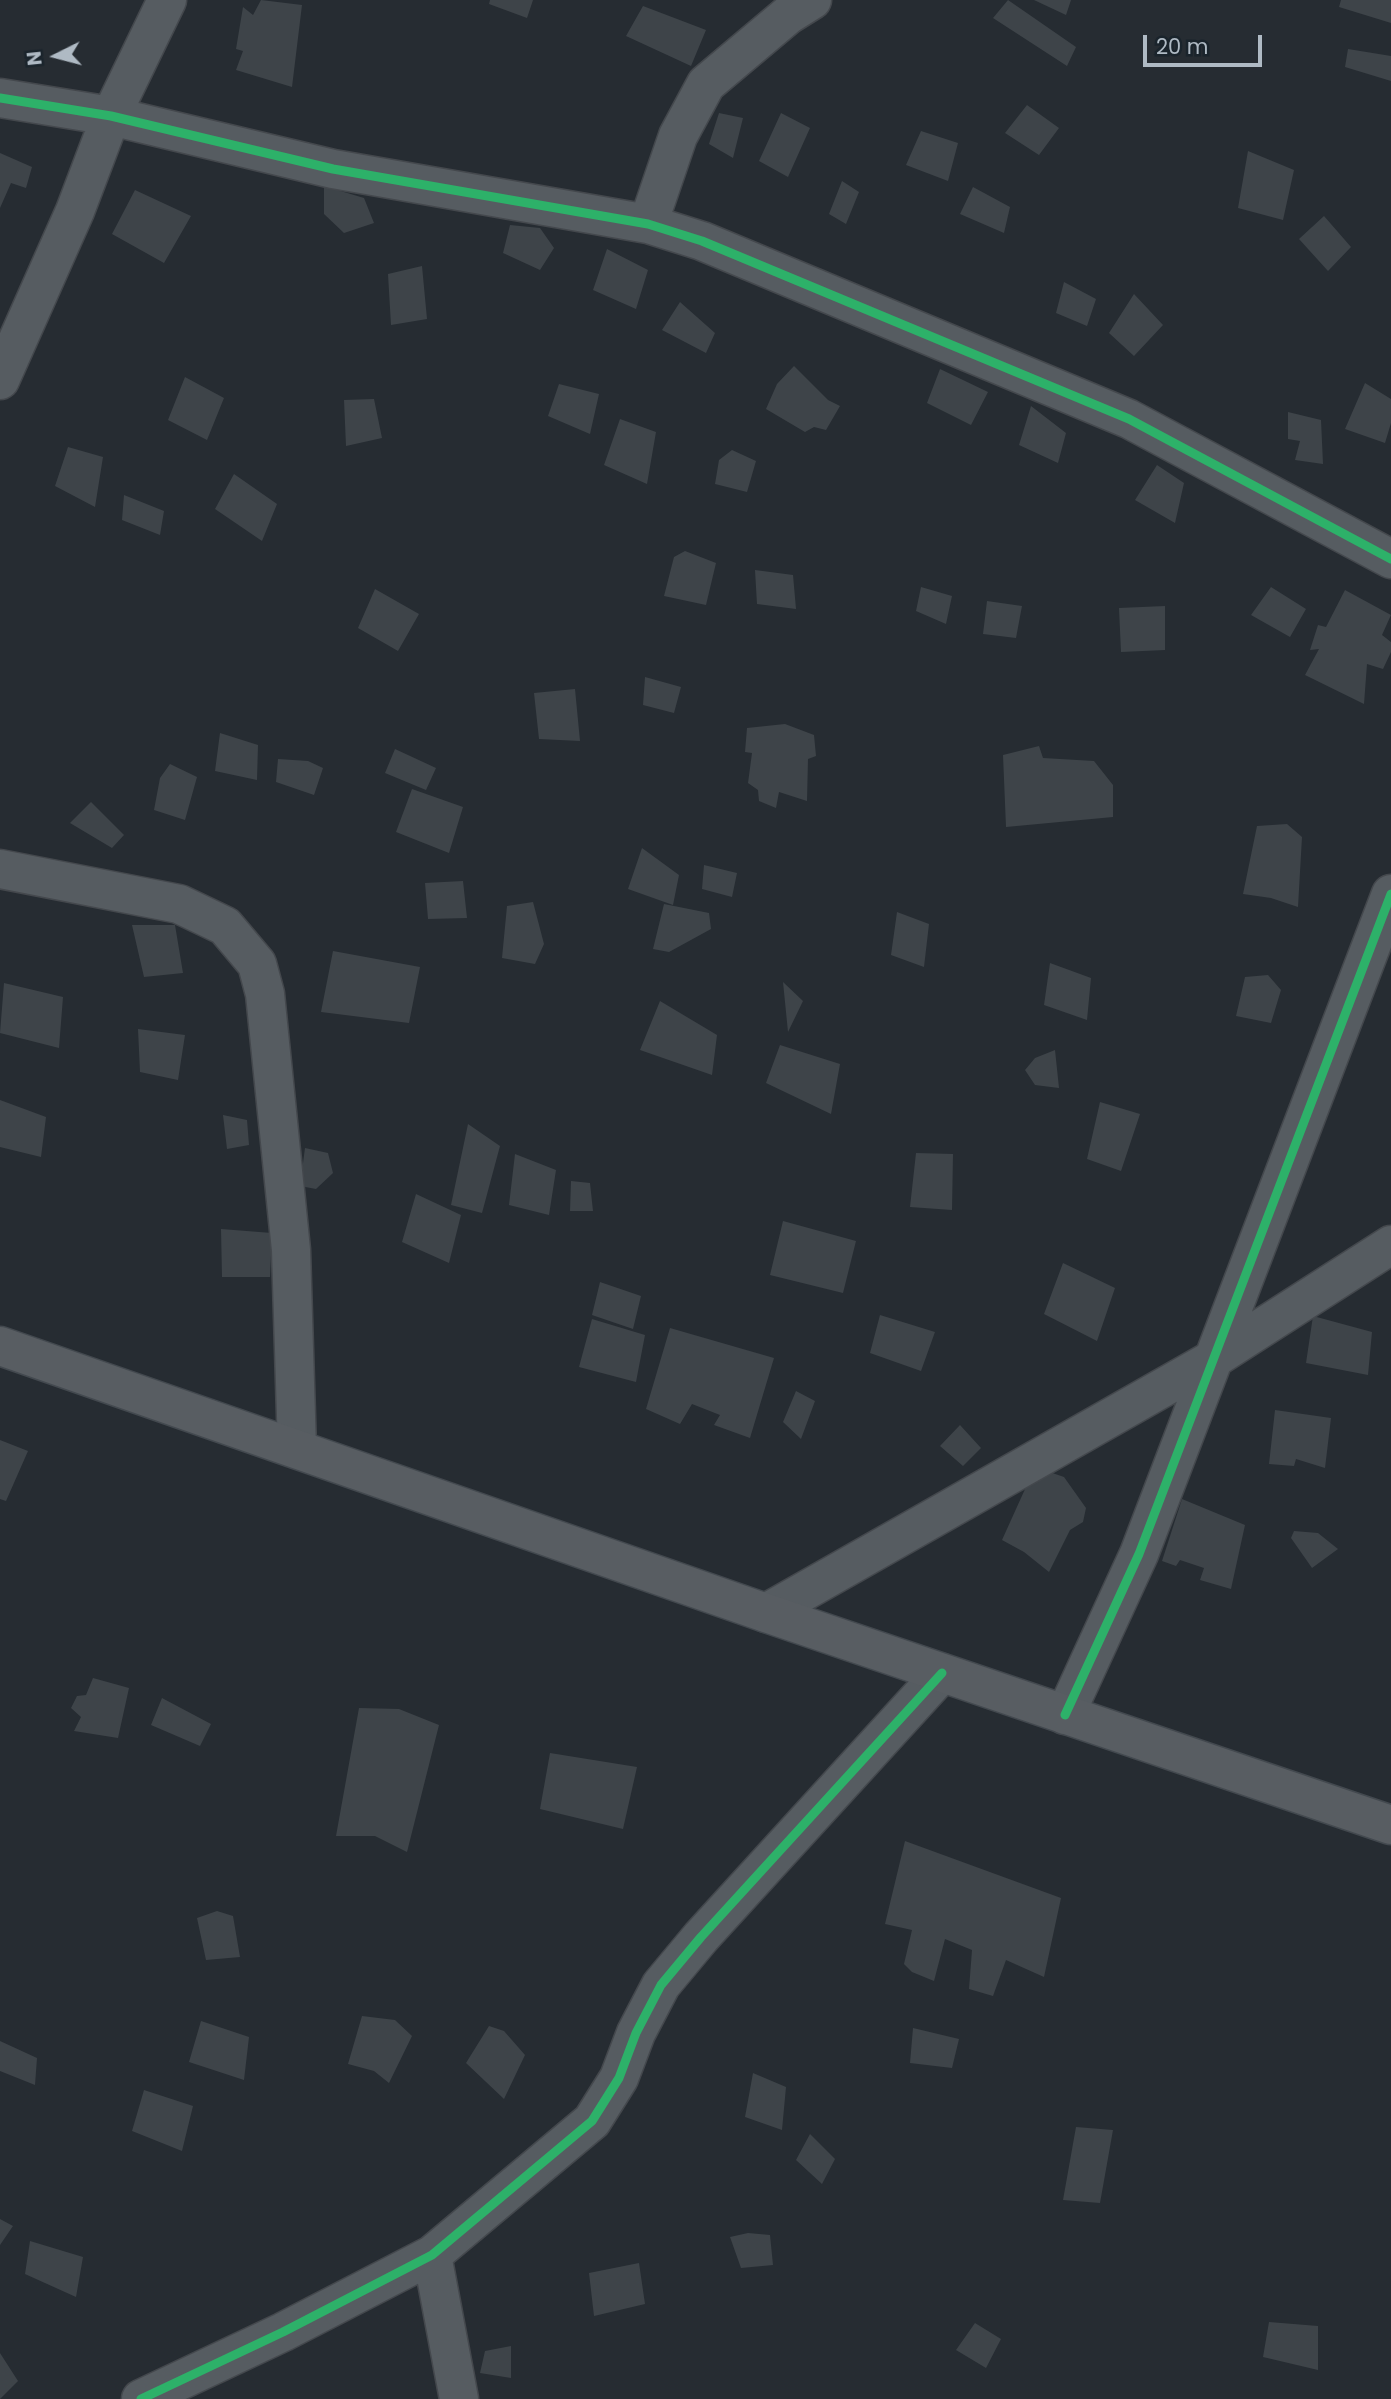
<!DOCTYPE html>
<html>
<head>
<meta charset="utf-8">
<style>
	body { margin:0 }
	#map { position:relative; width:1391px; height:2399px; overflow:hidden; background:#262c32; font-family:Poppins,sans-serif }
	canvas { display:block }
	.north { position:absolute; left:21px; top:21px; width:70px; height:70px; -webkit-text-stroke:5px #1a242c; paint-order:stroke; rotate:264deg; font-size:19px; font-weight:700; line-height:28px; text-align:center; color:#afbac4 }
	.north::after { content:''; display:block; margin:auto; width:24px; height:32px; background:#afbac4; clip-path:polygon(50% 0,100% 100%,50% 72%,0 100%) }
	.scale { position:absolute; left:1143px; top:35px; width:119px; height:32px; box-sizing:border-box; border:4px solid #afbac4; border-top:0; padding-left:9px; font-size:21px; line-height:24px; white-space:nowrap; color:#afbac4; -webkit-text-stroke:5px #1a242c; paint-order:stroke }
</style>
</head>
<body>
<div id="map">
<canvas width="1391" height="2399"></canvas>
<div class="north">N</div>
<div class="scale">20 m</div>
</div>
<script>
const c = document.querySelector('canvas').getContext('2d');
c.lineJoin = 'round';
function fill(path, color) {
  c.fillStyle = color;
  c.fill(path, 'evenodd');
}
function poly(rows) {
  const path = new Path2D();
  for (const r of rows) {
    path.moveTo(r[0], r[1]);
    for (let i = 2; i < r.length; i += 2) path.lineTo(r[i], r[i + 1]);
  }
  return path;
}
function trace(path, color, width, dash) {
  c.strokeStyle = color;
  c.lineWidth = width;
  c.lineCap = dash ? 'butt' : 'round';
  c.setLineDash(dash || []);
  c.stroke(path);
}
const building = poly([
	[261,0,302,5,292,87,236,70,243,51,236,49,243,7,253,15],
	[490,0,533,0,527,18,489,4],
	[1008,0,1076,47,1067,66,993,18],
	[1034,0,1071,0,1066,15],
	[1341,0,1391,0,1391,23,1339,7],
	[643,6,706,30,691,66,626,36],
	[1348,49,1391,56,1391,81,1345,67],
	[1027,105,1059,128,1039,155,1005,133],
	[719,113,743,118,733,158,709,144],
	[781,113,810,128,788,177,759,161],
	[921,131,958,143,948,181,906,165],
	[1248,151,1294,170,1283,220,1238,208],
	[0,153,32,167,26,188,11,183,0,208],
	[842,181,859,192,846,224,829,214],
	[324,186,364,198,374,223,344,233,324,214],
	[973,187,1010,207,1004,233,960,214],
	[135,190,191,216,164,263,112,234],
	[1324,216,1351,247,1328,271,1299,239],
	[510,225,540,228,554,248,540,270,503,253],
	[607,249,648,270,636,309,593,290],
	[422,266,427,319,391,325,388,274],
	[1064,282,1096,299,1087,326,1056,313],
	[1134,294,1163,325,1134,356,1109,333],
	[680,302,715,333,706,353,662,330],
	[794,366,828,400,840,406,826,430,814,427,805,432,766,409,777,384],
	[940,369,988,392,971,425,927,403],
	[185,377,224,398,207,440,168,420],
	[1365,383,1391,399,1391,423,1385,443,1345,429],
	[559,384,599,394,590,434,548,416],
	[374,399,382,438,346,446,344,400],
	[1031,406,1066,433,1058,463,1019,445],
	[1288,412,1321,420,1323,464,1295,460,1300,441,1288,439],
	[620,419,656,432,647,484,604,465],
	[68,447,103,457,95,507,55,486],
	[732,450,756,461,747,492,715,484,719,460],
	[1157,465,1184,483,1175,523,1135,500],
	[234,474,277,504,262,541,215,509],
	[124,495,164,511,160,535,122,520],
	[685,551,716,563,706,605,664,596,674,557],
	[755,570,793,575,796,609,757,604],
	[921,587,952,596,946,624,916,611],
	[1271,587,1306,609,1290,637,1251,615],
	[375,589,419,614,398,651,358,628],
	[1345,590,1391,615,1382,635,1391,642,1391,652,1383,669,1367,664,1364,704,1305,675,1319,649,1310,650,1318,625,1326,627],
	[987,601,1022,606,1016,638,983,634],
	[1165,606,1165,650,1121,652,1119,608],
	[645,677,681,687,674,713,643,705],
	[575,689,580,741,539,739,534,693],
	[785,724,814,735,816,756,808,759,807,801,779,792,776,808,759,801,758,790,748,783,752,753,745,752,747,728],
	[220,733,258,745,257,780,215,771],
	[1039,746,1043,758,1094,761,1113,785,1113,817,1006,827,1003,755],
	[395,749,436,768,426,790,385,773],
	[278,759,308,761,323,768,314,795,276,782],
	[170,764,197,777,185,820,154,810,160,778],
	[412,789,463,807,449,853,396,832],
	[91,802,124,835,112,848,70,823],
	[1287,824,1302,837,1298,907,1271,898,1243,894,1257,826],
	[642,848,679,875,673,905,628,889],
	[704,865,737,873,732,897,702,889],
	[463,881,467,918,428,919,425,883],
	[533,902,544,944,535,964,502,958,507,906],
	[664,904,709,913,711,929,669,952,653,949],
	[897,912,929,924,924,967,891,955],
	[132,925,175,925,183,973,144,977],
	[333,951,420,967,409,1023,321,1012],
	[1050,963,1091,978,1087,1020,1044,1005],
	[1268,975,1281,990,1271,1023,1236,1016,1245,977],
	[783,982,803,1001,788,1032],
	[4,983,63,997,59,1048,0,1033],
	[660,1001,717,1035,712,1075,640,1050],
	[138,1029,185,1035,178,1080,140,1072],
	[780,1045,840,1064,831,1114,766,1083],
	[1055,1050,1059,1088,1035,1085,1025,1070,1035,1058],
	[0,1100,46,1117,41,1157,0,1147],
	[1100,1102,1140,1114,1121,1171,1087,1159],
	[223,1115,247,1120,249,1145,227,1149],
	[468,1124,500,1146,482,1213,451,1205],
	[305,1148,328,1153,333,1173,316,1189,300,1186],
	[916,1153,953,1154,952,1210,910,1207],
	[515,1154,556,1170,549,1215,509,1205],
	[571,1181,590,1183,593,1211,570,1211],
	[416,1194,461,1215,449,1263,402,1242],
	[783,1221,856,1241,843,1293,770,1275],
	[221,1229,272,1233,270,1277,222,1277],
	[1063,1263,1115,1288,1097,1341,1044,1314],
	[600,1282,641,1296,633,1329,592,1315],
	[880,1315,935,1332,921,1371,870,1353],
	[1313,1316,1372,1332,1368,1375,1306,1363],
	[592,1319,645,1335,636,1382,579,1367],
	[670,1328,774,1358,750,1438,714,1425,720,1415,692,1404,680,1424,646,1409],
	[796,1391,815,1401,801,1439,783,1422],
	[1275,1410,1331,1418,1325,1468,1296,1459,1294,1466,1269,1464],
	[960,1425,981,1448,963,1466,940,1446],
	[0,1440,28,1451,6,1501,0,1499],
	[1035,1467,1064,1477,1086,1508,1083,1522,1070,1530,1049,1572,1024,1552,1002,1540],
	[1182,1499,1245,1525,1231,1589,1200,1580,1204,1568,1180,1560,1176,1566,1162,1561],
	[1294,1531,1318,1533,1338,1549,1312,1568,1291,1538],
	[93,1678,129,1688,118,1738,74,1731,81,1717,71,1708,77,1696,86,1695],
	[162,1698,211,1724,200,1746,151,1725],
	[359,1708,399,1709,439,1725,407,1852,375,1836,336,1836],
	[550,1753,637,1767,623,1829,540,1809],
	[905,1841,1061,1898,1044,1977,1006,1960,993,1996,969,1989,972,1950,945,1939,934,1981,912,1972,904,1964,912,1930,885,1924],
	[217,1911,233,1916,240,1957,206,1960,197,1918],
	[362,2016,395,2020,412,2036,389,2083,374,2071,348,2064],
	[201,2021,249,2037,244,2080,189,2062],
	[489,2026,504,2031,525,2055,504,2099,466,2063],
	[913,2028,959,2039,952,2068,910,2063],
	[0,2041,37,2058,35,2085,0,2071],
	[753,2073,786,2087,782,2130,745,2117],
	[144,2090,193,2106,182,2151,132,2131],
	[1076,2127,1113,2130,1100,2203,1063,2200],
	[810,2134,835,2159,822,2184,796,2160],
	[0,2219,13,2226,0,2245],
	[748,2233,770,2235,773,2265,741,2268,730,2237],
	[30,2241,83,2257,76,2297,25,2274],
	[639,2263,645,2304,594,2316,589,2273],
	[1269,2322,1318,2326,1318,2370,1263,2357],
	[975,2323,1001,2339,986,2368,956,2350],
	[511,2346,511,2378,480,2373,485,2351],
	[0,2353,18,2381,0,2399]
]);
const street = poly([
	[0,98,111,116,333,169,648,224,702,241,1129,419,1391,559],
	[648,224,678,136,706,84,788,15,812,0],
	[0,380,75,211,111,116,167,0],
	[0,869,179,904,225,926,257,964,265,994,291,1250,297,1449],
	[766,1613,1210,1361,1391,1245],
	[1065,1715,1139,1554,1391,894],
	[432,2255,459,2399],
	[141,2399,283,2332,432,2255,592,2121,619,2078,636,2033,661,1985,701,1937,942,1673]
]);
const primary = poly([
	[0,1346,766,1613,1391,1825]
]);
const cycleway = poly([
	[0,98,111,116,333,169,648,224,702,241,1129,419,1391,559],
	[1065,1715,1139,1554,1391,894],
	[141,2399,283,2332,432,2255,592,2121,619,2078,636,2033,661,1985,701,1937,942,1673]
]);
fill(building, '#3e4449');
trace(street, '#44484d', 41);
trace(primary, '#43494f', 41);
trace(street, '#565c61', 38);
trace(primary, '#585d62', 38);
trace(cycleway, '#2db169', 9);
</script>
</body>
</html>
